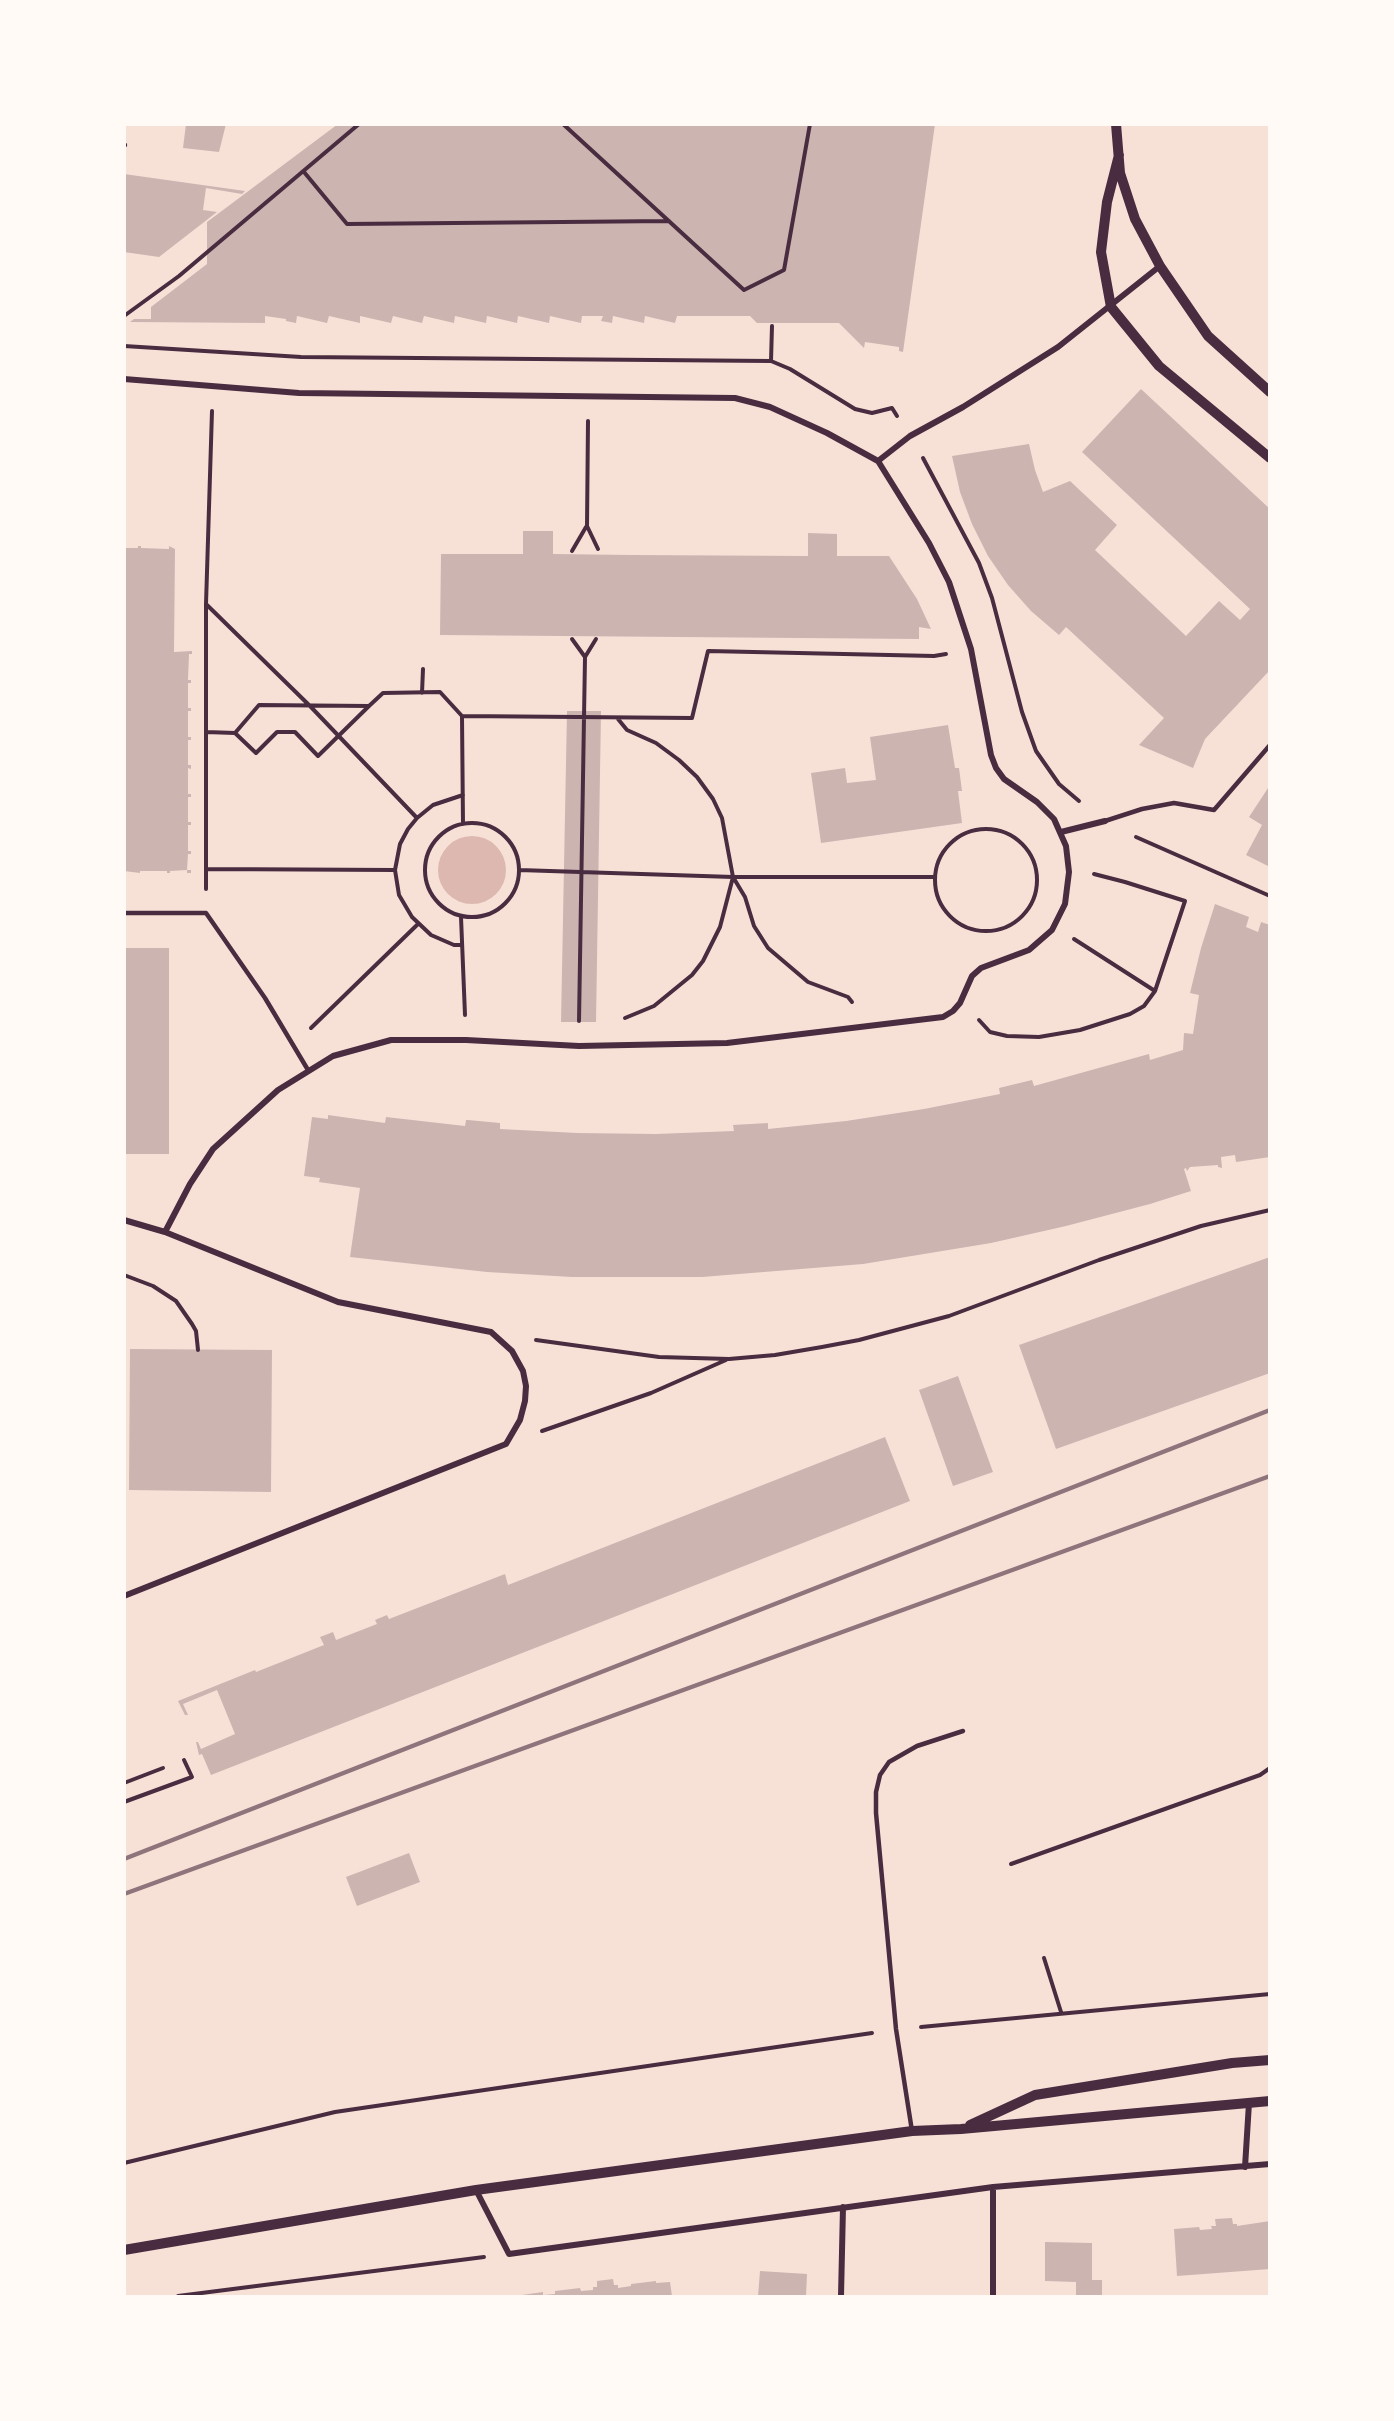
<!DOCTYPE html>
<html>
<head>
<meta charset="utf-8">
<style>
	body { margin:0 }
	#map { position:relative; width:1394px; height:2421px; overflow:hidden; background:#f7e1d7; font-family:"IBM Plex Serif",serif }
	canvas { display:block }
	.frame { position:absolute; inset:0; border:126px solid #fffaf5; pointer-events:none }
</style>
</head>
<body>
<div id="map">
<canvas width="1394" height="2421"></canvas>
<div class="frame"></div>
</div>
<script>
const c = document.querySelector('canvas').getContext('2d');
c.lineJoin = 'round';
function fill(path, color) {
  c.fillStyle = color;
  c.fill(path, 'evenodd');
}
function poly(rows) {
  const path = new Path2D();
  for (const r of rows) {
    if (r.length === 3) {
      path.moveTo(r[0] + r[2], r[1]);
      path.arc(r[0], r[1], r[2], 0, 2 * Math.PI);
      continue;
    }
    path.moveTo(r[0], r[1]);
    for (let i = 2; i < r.length; i += 2) path.lineTo(r[i], r[i + 1]);
  }
  return path;
}
function trace(path, color, width, dash) {
  c.strokeStyle = color;
  c.lineWidth = width;
  c.lineCap = dash ? 'butt' : 'round';
  c.setLineDash(dash || []);
  c.stroke(path);
}
const water = poly([
	[472,870,34]
]);
const building = poly([
	[186,124,226,124,219,152,183,148],
	[338,124,935,124,903,352,899,351,899,347,865,342,864,348,839,323,757,323,750,316,677,316,675,323,645,316,644,323,613,316,612,323,601,321,603,316,582,316,581,323,550,316,549,323,518,316,517,323,487,316,486,323,455,316,454,323,424,316,422,323,393,316,391,323,360,316,360,323,329,316,327,323,297,316,296,323,286,321,286,319,265,316,265,323,130,322,134,319,151,319,151,307,207,264,207,222],
	[124,174,245,191,242,194,206,188,203,210,217,212,159,257,124,252],
	[1141,389,1270,509,1270,670,1205,739,1193,768,1139,745,1164,718,1066,627,1059,635,1031,611,1008,585,988,556,972,524,960,492,952,456,1029,444,1035,470,1043,492,1070,481,1117,525,1095,550,1186,636,1219,601,1240,620,1250,609,1082,452],
	[523,531,553,531,553,554,631,555,808,556,808,533,837,534,837,556,889,556,917,599,931,629,919,627,919,639,440,635,441,554,523,554],
	[138,546,141,546,141,548,169,549,169,546,175,549,174,652,192,651,192,654,189,654,188,680,191,680,191,683,188,683,188,708,191,708,191,711,188,711,188,737,191,737,191,740,188,740,188,765,191,765,191,769,188,768,188,794,191,794,191,797,188,797,188,822,191,822,191,825,188,825,188,851,191,851,191,854,188,854,187,870,191,870,191,873,187,873,187,870,170,871,170,873,167,873,167,871,140,871,140,873,124,871,124,548,138,548],
	[567,711,601,711,596,1022,561,1022],
	[948,725,955,768,959,768,962,791,958,791,962,823,821,843,811,773,845,768,847,783,876,780,870,737],
	[1270,785,1270,867,1246,855,1262,825,1249,817],
	[1215,904,1249,917,1246,927,1258,932,1261,922,1270,925,1270,1157,1236,1162,1235,1155,1221,1157,1222,1168,1218,1167,1218,1165,1190,1167,1187,1171,1186,1168,1184,1169,1191,1191,1150,1204,1066,1226,991,1243,863,1264,702,1277,572,1277,487,1272,350,1257,360,1188,319,1182,320,1178,304,1176,312,1117,328,1119,328,1115,385,1123,386,1117,465,1126,466,1120,468,1120,500,1123,500,1129,577,1133,656,1134,734,1131,733,1125,768,1123,768,1129,846,1121,924,1109,1000,1094,999,1088,1032,1080,1034,1086,1149,1054,1150,1060,1183,1050,1184,1033,1193,1034,1199,995,1190,993,1201,948],
	[124,948,169,948,169,1154,124,1154],
	[1270,1257,1270,1373,1056,1449,1019,1345],
	[130,1349,272,1350,271,1492,129,1490],
	[958,1376,993,1472,953,1486,919,1390],
	[885,1437,910,1501,211,1775,202,1754,199,1755,196,1742,198,1742,201,1749,235,1734,217,1690,183,1704,188,1715,185,1715,178,1701,255,1670,256,1672,324,1645,320,1637,333,1632,336,1640,377,1624,375,1620,387,1615,389,1619,505,1574,508,1585],
	[409,1853,420,1882,357,1906,346,1877],
	[1232,2218,1233,2224,1237,2224,1237,2226,1270,2221,1270,2269,1177,2276,1174,2229,1199,2227,1200,2230,1212,2229,1211,2226,1216,2226,1215,2219],
	[1045,2242,1092,2243,1092,2280,1102,2280,1102,2296,1076,2296,1076,2282,1045,2281],
	[760,2271,807,2274,806,2296,758,2296],
	[613,2279,614,2285,618,2285,618,2288,631,2286,631,2284,656,2281,656,2283,670,2282,672,2296,515,2296,543,2292,543,2295,555,2294,555,2291,580,2288,581,2291,593,2290,593,2287,597,2287,597,2281]
]);
const path = poly([
	[563,124,744,290,784,270,810,124],
	[304,172,347,224,669,221],
	[124,316,179,276,359,124],
	[124,346,301,357,771,361,790,369,855,409,872,413,892,408,897,416],
	[771,361,772,326],
	[588,421,587,526,598,549],
	[923,458,979,563,992,598,1022,712,1036,751,1059,784,1079,801],
	[572,551,586,527],
	[207,605,310,706,417,818],
	[572,639,585,657],
	[422,693,423,669],
	[462,716,463,824],
	[618,719,627,730,656,743,679,760,697,777,713,799,722,818,733,877,745,897,754,926,768,948,808,982,848,997,852,1002],
	[206,732,235,733,259,705,369,706,383,693,440,692,462,716,692,718,708,651,934,656,946,654],
	[235,733,256,753,277,732,295,732,318,756,369,706],
	[472,870,47],
	[986,880,51],
	[1136,837,1270,896],
	[206,869,395,870],
	[519,870,733,877,935,877],
	[206,889,206,604,212,411],
	[461,917,465,1015],
	[1074,939,1155,991],
	[462,945,454,945,431,935,412,917,399,895,395,870,400,844,408,829,417,818,433,805,463,795],
	[625,1018,654,1006,692,975,703,961,720,927,733,877],
	[979,1020,990,1032,1007,1036,1039,1037,1080,1030,1130,1014,1144,1006,1155,991,1185,901,1125,882,1094,874],
	[579,1021,585,657,596,639],
	[311,1028,418,924],
	[124,1275,153,1286,176,1301,192,1324,196,1331,198,1350],
	[536,1340,659,1357,729,1359,775,1355,822,1347,859,1340,949,1316,1099,1260,1201,1226,1270,1210],
	[542,1431,651,1393,726,1360],
	[124,1783,163,1768],
	[124,1802,192,1777,184,1760],
	[1011,1864,1260,1775,1270,1768],
	[1044,1958,1061,2012],
	[921,2027,1270,1994],
	[124,2163,335,2112,872,2033],
	[178,2296,484,2257]
]);
const service = poly([
	[124,145,125,145],
	[1105,821,1142,809,1174,803,1214,810,1270,745],
	[124,913,206,913,265,998,308,1070],
	[912,2131,896,2029,876,1813,876,1792,880,1775,889,1762,917,1746,963,1731]
]);
const minor = poly([
	[124,379,299,393,735,398,770,407,827,433,878,461,929,543,949,582,971,649,991,755,996,768,1004,779,1037,802,1054,819,1066,846,1069,872,1065,904,1052,930,1029,950,981,968,972,976,960,1003,953,1011,943,1017,727,1043,579,1046,466,1040,391,1040,333,1056,278,1090,213,1149,190,1184,165,1232],
	[878,461,910,436,963,407,1058,347,1160,266],
	[1061,832,1105,821],
	[124,1220,165,1232,338,1302,491,1332,512,1351,523,1371,526,1386,525,1401,520,1420,506,1444,124,1596],
	[1245,2167,1249,2103],
	[993,2187,993,2296],
	[476,2190,509,2254,993,2187,1270,2164],
	[841,2296,843,2207]
]);
const tertiary = poly([
	[1116,124,1120,173,1135,219,1160,266,1208,336,1270,392],
	[1119,155,1107,202,1101,252,1111,307,1159,366,1270,458],
	[970,2125,1035,2095,1232,2063,1270,2060],
	[124,2250,476,2190,912,2131,961,2129,1270,2101]
]);
const rail = poly([
	[124,1859,1270,1410],
	[124,1894,1270,1476]
]);
fill(water, '#dcb8b0');
fill(building, '#ccb4b1');
trace(path, '#4a2c40', 4);
trace(service, '#4a2c40', 4.5);
trace(minor, '#4a2c40', 6);
trace(tertiary, '#4a2c40', 10);
trace(rail, '#8f747c', 4.5);
</script>
</body>
</html>
